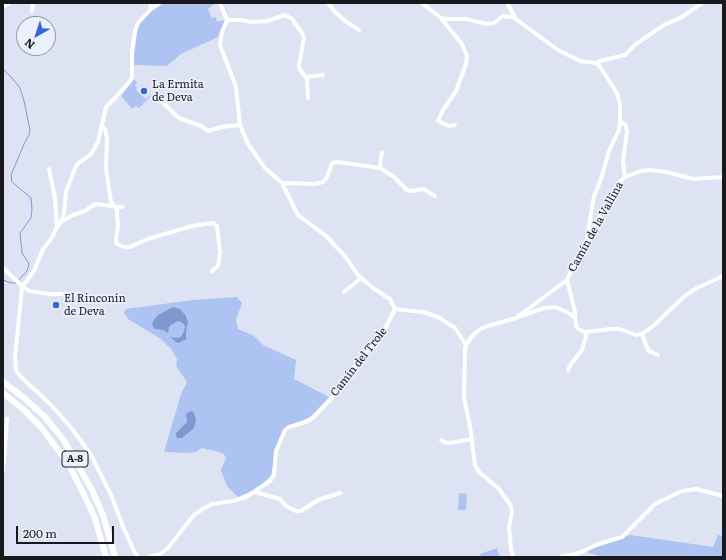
<!DOCTYPE html>
<html>
<head>
<meta charset="utf-8">
<style>
	body { margin:0 }
	#map { position:relative; width:726px; height:560px; overflow:hidden; background:#dde3f2; font-family:Literata,serif }
	canvas { display:block }
	.frame { position:absolute; inset:0; border:4px solid #17191e; pointer-events:none }
	.north { position:absolute; left:16px; top:16px; width:40px; height:40px; box-sizing:border-box; background:#ebf1fc; border:1px solid #969ba3; border-radius:50%; rotate:219deg; font-size:11px; font-weight:700; line-height:16px; text-align:center; color:#17191e }
	.north::after { content:''; display:block; margin:auto; width:14px; height:18px; background:#3a64d5; clip-path:polygon(50% 0,100% 100%,50% 72%,0 100%) }
	.scale { position:absolute; left:16px; top:526px; width:98px; height:18px; box-sizing:border-box; border:2px solid #17191e; border-top:0; padding-left:5px; font-size:12px; line-height:14px; white-space:nowrap; color:#17191e; -webkit-text-stroke:3px #ebf1fc; paint-order:stroke }
</style>
</head>
<body>
<div id="map">
<canvas width="726" height="560"></canvas>
<div class="frame"></div>
<div class="north">N</div>
<div class="scale">200 m</div>
</div>
<script>
const c = document.querySelector('canvas').getContext('2d');
c.lineJoin = 'round';
function fill(path, color) {
  c.fillStyle = color;
  c.fill(path, 'evenodd');
}
function poly(rows) {
  const path = new Path2D();
  for (const r of rows) {
    path.moveTo(r[0], r[1]);
    for (let i = 2; i < r.length; i += 2) path.lineTo(r[i], r[i + 1]);
  }
  return path;
}
function trace(path, color, width, dash) {
  c.strokeStyle = color;
  c.lineWidth = width;
  c.lineCap = dash ? 'butt' : 'round';
  c.setLineDash(dash || []);
  c.stroke(path);
}
function write(font, color, halo, rows, align = 'center') {
  c.font = font + ' Literata,serif';
  c.lineWidth = 3.5;
  c.setLineDash([]);
  c.textBaseline = 'middle';
  c.strokeStyle = halo;
  c.fillStyle = color;
  for (const [text, x, y, turn = 0] of rows) {
    c.save();
    c.translate(x, y);
    c.rotate((+turn || 0) * Math.PI / 180);
    c.textAlign = isNaN(turn) ? turn : align;
    if (halo) c.strokeText(text, 0, 0);
    c.fillText(text, 0, 0);
    c.restore();
  }
}
const green = poly([
	[164,3,215,3,208,9,212,18,216,17,217,22,225,20,218,37,181,54,167,66,135,65,133,64,134,56,138,25,152,10],
	[133,80,135,80,137,82,135,86,137,87,136,90,146,99,150,95,151,96,139,108,136,106,132,109,121,96],
	[237,297,242,303,236,320,238,329,254,336,263,345,296,360,294,379,329,397,310,417,285,428,277,448,271,475,260,487,238,497,227,486,221,470,226,458,223,453,202,448,196,452,189,453,164,452,181,394,187,382,176,366,177,359,171,349,161,339,128,319,124,312,126,309,193,300],
	[459,493,467,494,466,510,458,510],
	[630,535,713,547,718,535,723,536,723,557,602,557,586,552,606,543],
	[497,548,500,557,481,557,480,554]
]);
const water = poly([
	[173,307,180,309,186,316,188,322,186,331,186,339,179,343,176,342,170,337,178,338,181,337,184,331,185,326,183,323,178,321,171,325,169,327,168,333,163,330,155,329,153,327,152,324,154,320,158,315],
	[192,411,194,413,196,419,194,428,182,438,177,438,176,435,176,433,187,422,186,414,189,412]
]);
const stream = poly([
	[3,69,12,78,20,88,24,101,30,130,29,135,25,142,11,175,12,182,31,198,32,209,31,218,20,233,22,253,29,264,27,271,18,281],
	[3,280,11,283,16,283]
]);
const minor = poly([
	[150,3,151,9],
	[220,3,227,20,222,32,220,45,236,87,240,125,248,144,265,168,282,183,298,215,326,236,345,256,358,275,373,288,390,299,395,309],
	[328,3,335,12,344,20,359,30],
	[422,3,441,18,446,19,466,19,487,24,494,23,503,16,513,17,558,50,580,61,596,63,600,61,625,55,636,44,664,25,682,17,702,3],
	[507,3,514,15,513,17],
	[3,7,9,3],
	[32,11,33,3],
	[441,18,462,44,467,56,466,64,456,91,443,110,438,121,449,126,455,125],
	[227,20,241,20,251,22,267,21,285,15,292,19,302,33,304,38,299,65,300,70,307,79,308,98],
	[306,77,323,75],
	[155,95,179,118,201,126,208,131,221,127,240,125],
	[620,122,625,124,627,131,623,161,625,177],
	[101,126,105,129,107,138,106,169,111,202,117,209,117,214,118,226,116,240,117,244,124,247,130,247,148,239,192,226,213,223,217,226,220,252,218,266,212,271],
	[380,168,381,157,382,153],
	[49,169,55,198,57,227],
	[282,183,315,184,323,182,327,177,332,163,338,162,380,168,394,177,407,190,411,191,423,189,435,196],
	[61,222,73,215,85,211,95,204,122,207],
	[587,238,594,196,601,179,609,151,619,130,620,122,620,104,617,93,599,65,596,63],
	[3,268,21,285,29,291,50,294,79,294],
	[567,280,575,312,576,326,578,329,585,332,611,329,620,329,636,335,642,334,653,326,686,295,697,288,723,276],
	[344,292,361,278],
	[395,309,423,312,438,317,455,328,466,345,465,349,464,398,470,426,475,465,479,472,499,489,511,506,512,512,509,527,511,549,513,557],
	[519,315,521,316,544,308,555,307,569,313,575,318],
	[642,334,648,350,651,352,658,355],
	[466,345,473,335,480,329,488,326,516,318,567,280,577,257,618,183,625,177,641,171,650,170,666,172,693,179,723,177],
	[568,370,571,364,582,350,586,336,585,332],
	[441,440,444,442,450,443,472,439],
	[3,471,7,419],
	[255,492,280,499,286,506,296,511,301,511,318,500,340,493],
	[138,557,134,551,124,529,111,495,91,455,73,430,60,415,49,403,20,376,16,370,15,357,22,287,34,271,43,249,51,239,57,227,61,222,64,213,66,192,76,166,79,163,91,154,98,142,106,107,116,97,131,80,132,76,132,52,135,31,138,23,151,9,160,3],
	[149,557,160,554,168,548,194,515,203,509,212,504,234,501,248,496,271,480,274,475,276,451,285,430,289,427,306,422,314,417,342,387,359,360,384,331,395,309],
	[561,557,579,553,596,545,622,537,655,504,682,491,696,489,723,496]
]);
const highway = poly([
	[3,382,23,397,44,416,63,439,91,488,103,515,115,557],
	[3,393,22,408,41,427,69,465,88,503,95,519,106,557]
]);
const markers = [
	[144,91,4,"#3a64d5"],
	[56,305,4,"#3a64d5"]
];
const shields = [
	[75,459,26]
];
const shieldNames = [
	["A-8",75,459]
];
const poiNames = [
	["La Ermita",152,85],
	["de Deva",152,98],
	["El Rinconín",64,299],
	["de Deva",64,312]
];
const streetNames = [
	["Camín de la Vallina",596,227,-61],
	["Camín del Trole",359,362,-52]
];
fill(green, '#adc3f2');
fill(water, '#7f98cf');
trace(stream, '#7f98cf', 1);
trace(minor, '#fff', 4);
trace(highway, '#fff', 6);
for (const [x, y, r, color] of markers) {
  const dot = new Path2D();
  dot.arc(x, y, r, 0, 2 * Math.PI);
  c.fillStyle = color;
  c.fill(dot);
  trace(dot, '#ebf1fc', 1.5);
}
for (const [x, y, w] of shields) {
  const box = new Path2D();
  box.roundRect(x - w / 2, y - 8, w, 16, 3);
  c.fillStyle = '#ebf1fc';
  c.fill(box);
  trace(box, '#17191e', 1);
}
write('bold 10px', '#17191e', null, shieldNames);
write('11px', '#17191e', '#ebf1fc', poiNames, 'left');
write('11px', '#17191e', '#ebf1fc', streetNames);
</script>
</body>
</html>
